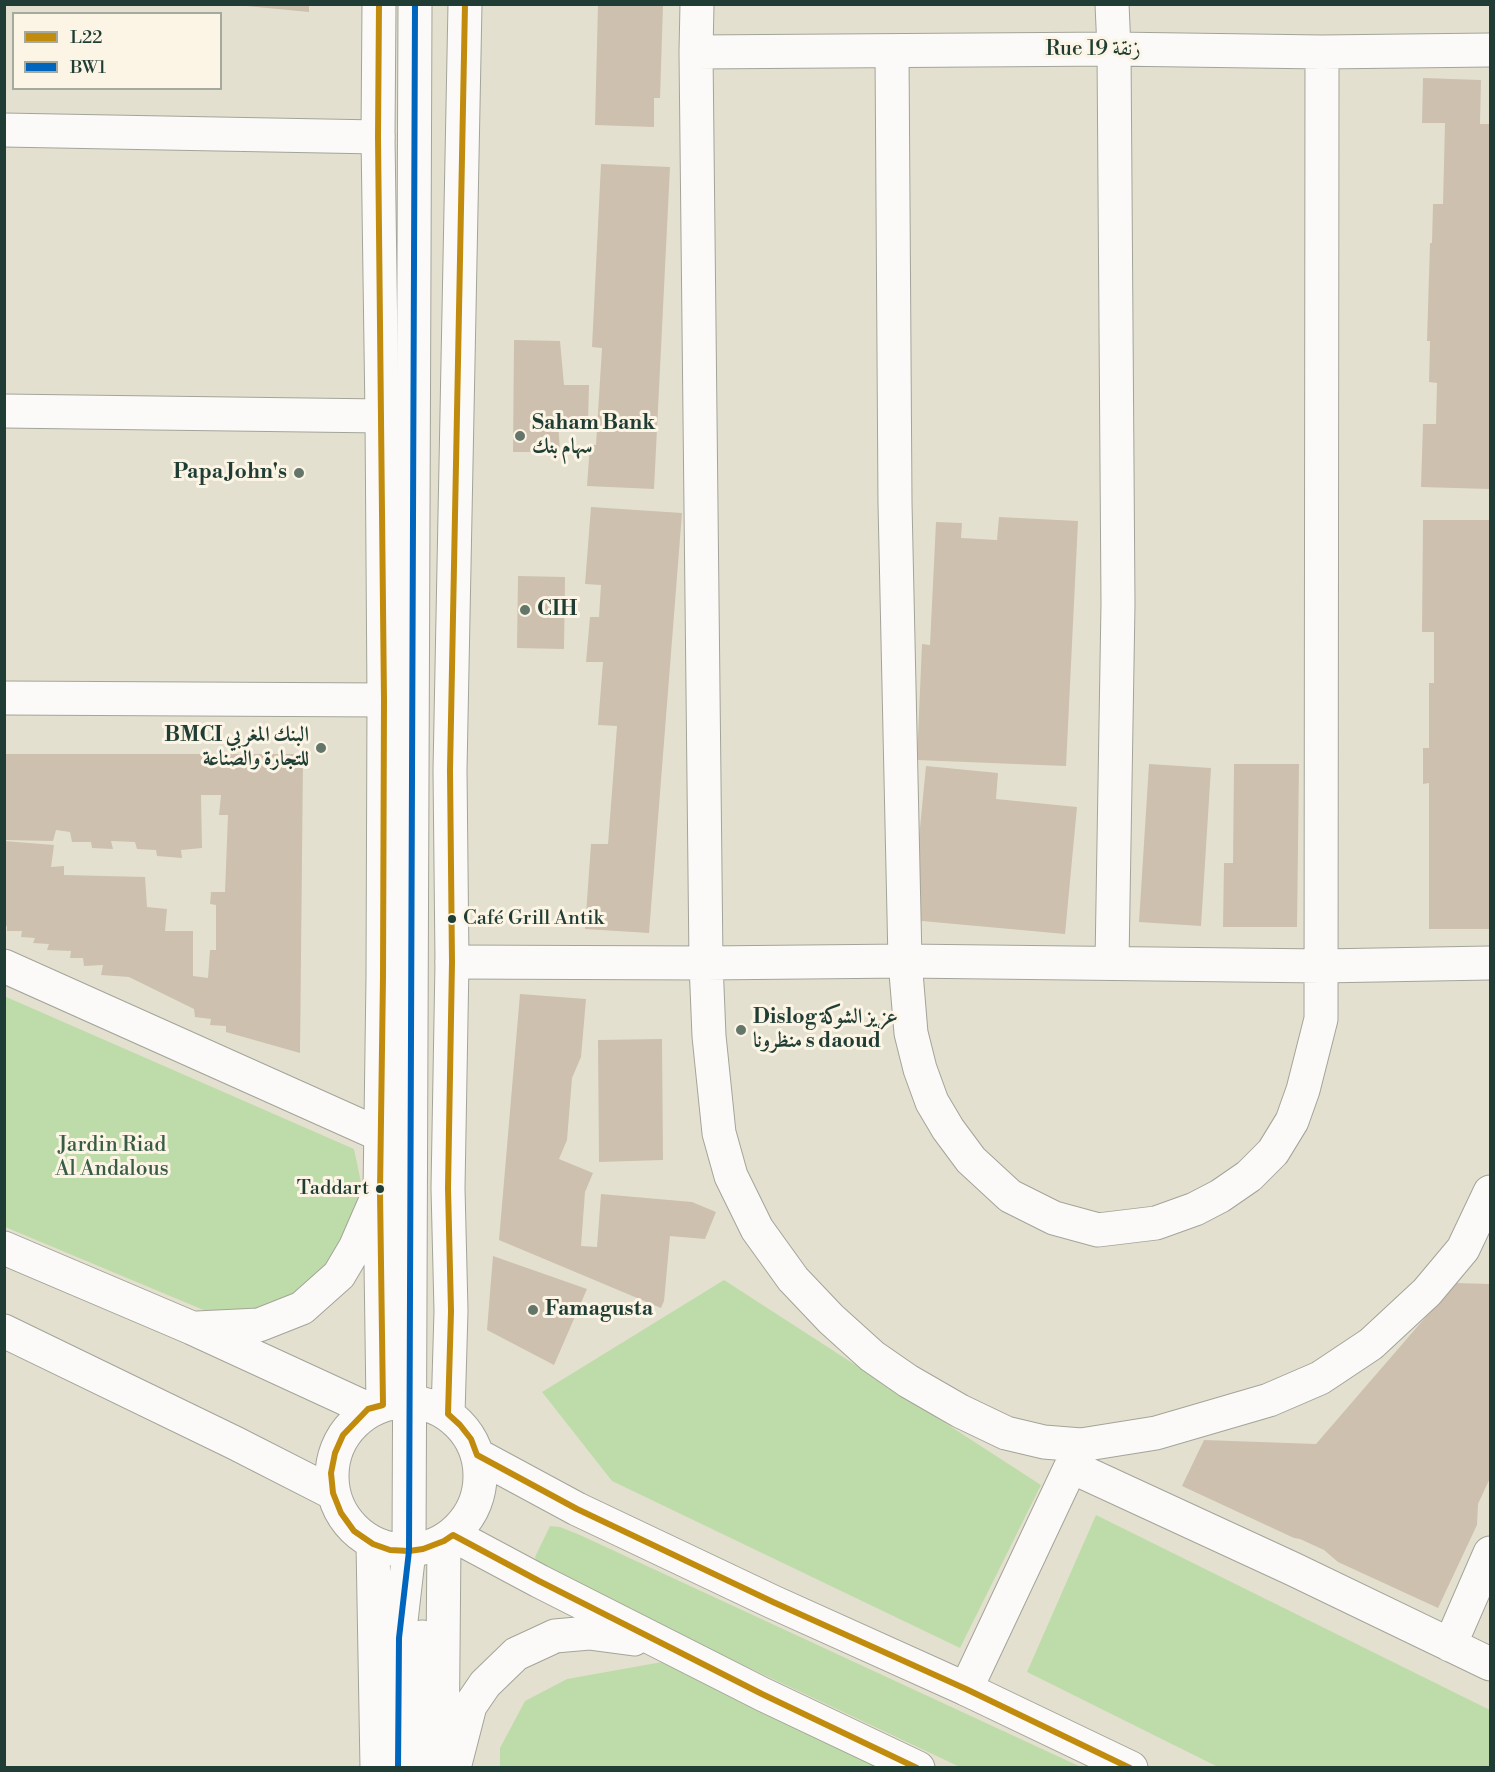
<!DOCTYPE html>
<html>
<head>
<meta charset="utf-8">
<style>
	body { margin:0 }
	#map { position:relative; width:1495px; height:1772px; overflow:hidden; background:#e4e0cf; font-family:"Libre Bodoni",serif }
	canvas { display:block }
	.frame { position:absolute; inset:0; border:6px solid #1f3d34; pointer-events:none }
	.legend { position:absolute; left:12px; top:12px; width:210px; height:78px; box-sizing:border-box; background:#fcf5e5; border:2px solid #a4ab9e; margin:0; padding:8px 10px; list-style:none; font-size:18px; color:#1f3d34 }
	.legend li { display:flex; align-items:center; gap:12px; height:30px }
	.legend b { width:30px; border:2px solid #a4ab9e }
</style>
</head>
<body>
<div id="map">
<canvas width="1495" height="1772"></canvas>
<div class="frame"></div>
<ul class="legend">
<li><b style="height:8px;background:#c18c0d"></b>L22</li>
<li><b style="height:8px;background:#0065bd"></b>BW1</li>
</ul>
</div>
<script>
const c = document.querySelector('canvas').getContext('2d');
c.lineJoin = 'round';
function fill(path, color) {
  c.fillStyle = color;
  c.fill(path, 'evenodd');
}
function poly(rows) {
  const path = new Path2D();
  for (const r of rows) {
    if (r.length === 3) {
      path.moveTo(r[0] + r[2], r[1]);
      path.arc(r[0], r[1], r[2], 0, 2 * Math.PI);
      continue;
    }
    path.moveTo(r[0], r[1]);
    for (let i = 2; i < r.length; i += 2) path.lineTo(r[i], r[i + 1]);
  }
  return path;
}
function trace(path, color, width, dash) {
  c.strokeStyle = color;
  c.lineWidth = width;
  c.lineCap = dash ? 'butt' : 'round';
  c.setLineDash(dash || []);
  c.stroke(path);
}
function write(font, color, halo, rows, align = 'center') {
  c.font = font + ' "Libre Bodoni",Amiri,serif';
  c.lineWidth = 6;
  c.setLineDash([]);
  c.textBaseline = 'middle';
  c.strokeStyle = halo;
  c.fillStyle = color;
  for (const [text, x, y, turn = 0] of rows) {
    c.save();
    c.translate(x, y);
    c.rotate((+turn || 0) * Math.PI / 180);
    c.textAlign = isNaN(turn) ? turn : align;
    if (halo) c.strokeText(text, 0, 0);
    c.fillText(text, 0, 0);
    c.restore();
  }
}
const green = poly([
	[4,996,354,1149,362,1187,348,1230,328,1275,283,1306,253,1312,206,1311,5,1227],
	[724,1280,1041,1485,960,1648,612,1481,542,1392],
	[1096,1515,1490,1710,1490,1767,1218,1767,1027,1672],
	[550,1526,560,1527,580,1535,1081,1767,960,1767,539,1569,535,1557],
	[662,1662,885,1767,500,1767,500,1748,525,1701,567,1679]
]);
const building = poly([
	[246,4,309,4,309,12,246,6],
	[598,4,663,5,660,98,654,98,654,127,595,125],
	[1423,78,1481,80,1480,124,1490,124,1490,489,1421,487,1423,424,1436,424,1437,383,1429,382,1430,341,1427,341,1430,243,1432,243,1433,204,1443,204,1445,123,1422,123],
	[601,164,670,167,654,489,587,486,590,445,596,445,602,348,592,347],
	[514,340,560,341,564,385,589,385,588,422,558,421,560,452,513,452],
	[591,507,682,513,649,933,585,929,591,844,608,844,617,726,598,725,603,662,586,662,590,617,599,617,601,585,585,584],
	[999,517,1078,521,1066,766,917,760,922,644,930,645,936,522,962,523,961,538,997,540],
	[1423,520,1490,520,1490,929,1429,929,1429,783,1423,784,1423,748,1429,748,1429,683,1434,683,1434,632,1422,632],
	[518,576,565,577,564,649,517,648],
	[6,754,294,754,293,759,303,760,300,1053,226,1032,226,1026,210,1025,211,1019,195,1017,194,1009,129,977,101,975,103,965,84,966,83,958,70,958,71,951,47,950,49,944,33,943,35,938,21,937,22,931,7,931,7,926,4,926,4,841,54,845,51,867,64,866,64,875,145,877,147,907,167,909,165,931,193,931,193,976,208,978,210,950,216,950,216,905,210,904,211,892,225,892,228,815,219,815,221,795,201,795,202,848,181,850,182,858,157,856,156,850,137,849,135,842,111,841,113,849,92,848,91,842,72,842,70,832,56,830,53,841,4,840],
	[1149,764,1211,768,1201,926,1139,922],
	[1234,764,1299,764,1297,927,1223,927,1224,863,1233,863],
	[926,766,998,773,996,799,1077,807,1065,934,911,920],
	[520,994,586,999,581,1057,572,1078,567,1140,559,1159,593,1173,585,1192,581,1246,597,1247,601,1194,692,1202,716,1212,705,1239,670,1236,664,1301,661,1308,499,1240],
	[662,1039,663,1160,599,1162,598,1040],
	[493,1256,587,1289,554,1365,487,1330],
	[1455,1283,1490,1284,1490,1478,1478,1504,1477,1525,1438,1608,1338,1562,1324,1550,1300,1539,1294,1538,1182,1486,1204,1440,1316,1444]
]);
const minor = poly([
	[697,4,696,52,706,963,709,1036,719,1133,731,1176,757,1229,793,1279,831,1319,872,1356,908,1381,960,1411,1006,1433,1044,1442,1081,1445],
	[892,51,895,503,905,961,911,1033,920,1069,932,1102,948,1129,971,1160,1010,1196,1054,1218,1098,1230,1156,1223,1195,1209,1220,1196,1249,1176,1273,1152,1292,1121,1303,1090,1321,1019,1322,52],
	[696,52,1114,49,1322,52,1490,50],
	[4,130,378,137],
	[4,411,382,416],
	[4,698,384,700],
	[452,962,706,963,905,961,1322,966,1490,963],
	[1112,962,1118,604,1114,49,1112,4],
	[4,966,381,1135],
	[1072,1467,1293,1569,1490,1664],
	[1450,1645,1490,1553],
	[966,1689,1081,1445,1156,1433,1269,1400,1320,1378,1371,1344,1427,1292,1463,1249,1490,1192],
	[398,1768,399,1638,409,1551,415,4],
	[421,1768,422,1637]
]);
const major = poly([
	[379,4,378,137,382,416,384,700,383,977,380,1192,383,1405],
	[4,1248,192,1328,368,1409],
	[197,1328,259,1325,302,1308,339,1275,355,1248,375,1202],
	[4,1331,235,1443,333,1493],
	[406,1476,74],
	[448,1414,451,1311,448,1188,452,962,450,770,465,4],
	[477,1455,577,1509,773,1602,966,1689,1131,1768],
	[453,1535,539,1581,762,1694,918,1768],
	[373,1544,377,1768],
	[442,1764,444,1541],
	[454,1768,470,1706,485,1684,516,1654,555,1636,589,1633,634,1639]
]);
const bus1 = poly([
	[379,4,378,137,384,700,383,977,380,1192,383,1405,368,1409,343,1435,335,1453,331,1473,333,1493,341,1513,354,1531,373,1544,390,1550,409,1551,423,1549,444,1541,453,1535,539,1581,762,1694,917,1768],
	[465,4,450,770,452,962,448,1188,451,1311,448,1414,460,1425,471,1439,477,1455,577,1509,773,1602,966,1689,1130,1768]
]);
const bus2 = poly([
	[398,1768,399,1638,409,1551,415,4]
]);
const markers = [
	[520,436,6,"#64766a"],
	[299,473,6,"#64766a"],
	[525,610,6,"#64766a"],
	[321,748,6,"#64766a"],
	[452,919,5,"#1f3d34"],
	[741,1030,6,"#64766a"],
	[380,1189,5,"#1f3d34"],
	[533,1310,6,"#64766a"]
];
const busNames = [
	["Café Grill Antik",463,919],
	["Taddart",369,1189,"right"]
];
const streetNames = [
	["Rue 19 زنقة",1093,50]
];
const poiNames = [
	["Saham Bank",532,424],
	["سهام بنك",532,448],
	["Papa John's",287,473,"right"],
	["CIH",537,610],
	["BMCI البنك المغربي",309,736,"right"],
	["للتجارة والصناعة",309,760,"right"],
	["Dislog عزيز الشوكة",753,1018],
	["منظرونا s daoud",753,1042],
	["Famagusta",545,1310]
];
const parkNames = [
	["Jardin Riad",112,1146],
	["Al Andalous",112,1170]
];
fill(green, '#bedca9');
fill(building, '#cdc0af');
trace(minor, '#a3a499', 35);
trace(major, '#a3a499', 35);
trace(minor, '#fbfaf8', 33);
trace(major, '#fbfaf8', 33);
trace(bus1, '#c18c0d', 6);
trace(bus2, '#0065bd', 6);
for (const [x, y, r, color] of markers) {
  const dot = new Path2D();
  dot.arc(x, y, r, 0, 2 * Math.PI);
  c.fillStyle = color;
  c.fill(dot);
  trace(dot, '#fcf5e5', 2);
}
write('20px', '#1f3d34', '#fcf5e5', busNames, 'left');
write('21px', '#1f3d34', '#fcf5e5', streetNames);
write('bold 21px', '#1f3d34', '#fcf5e5', poiNames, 'left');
write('21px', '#385c45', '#fcf5e5', parkNames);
</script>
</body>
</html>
